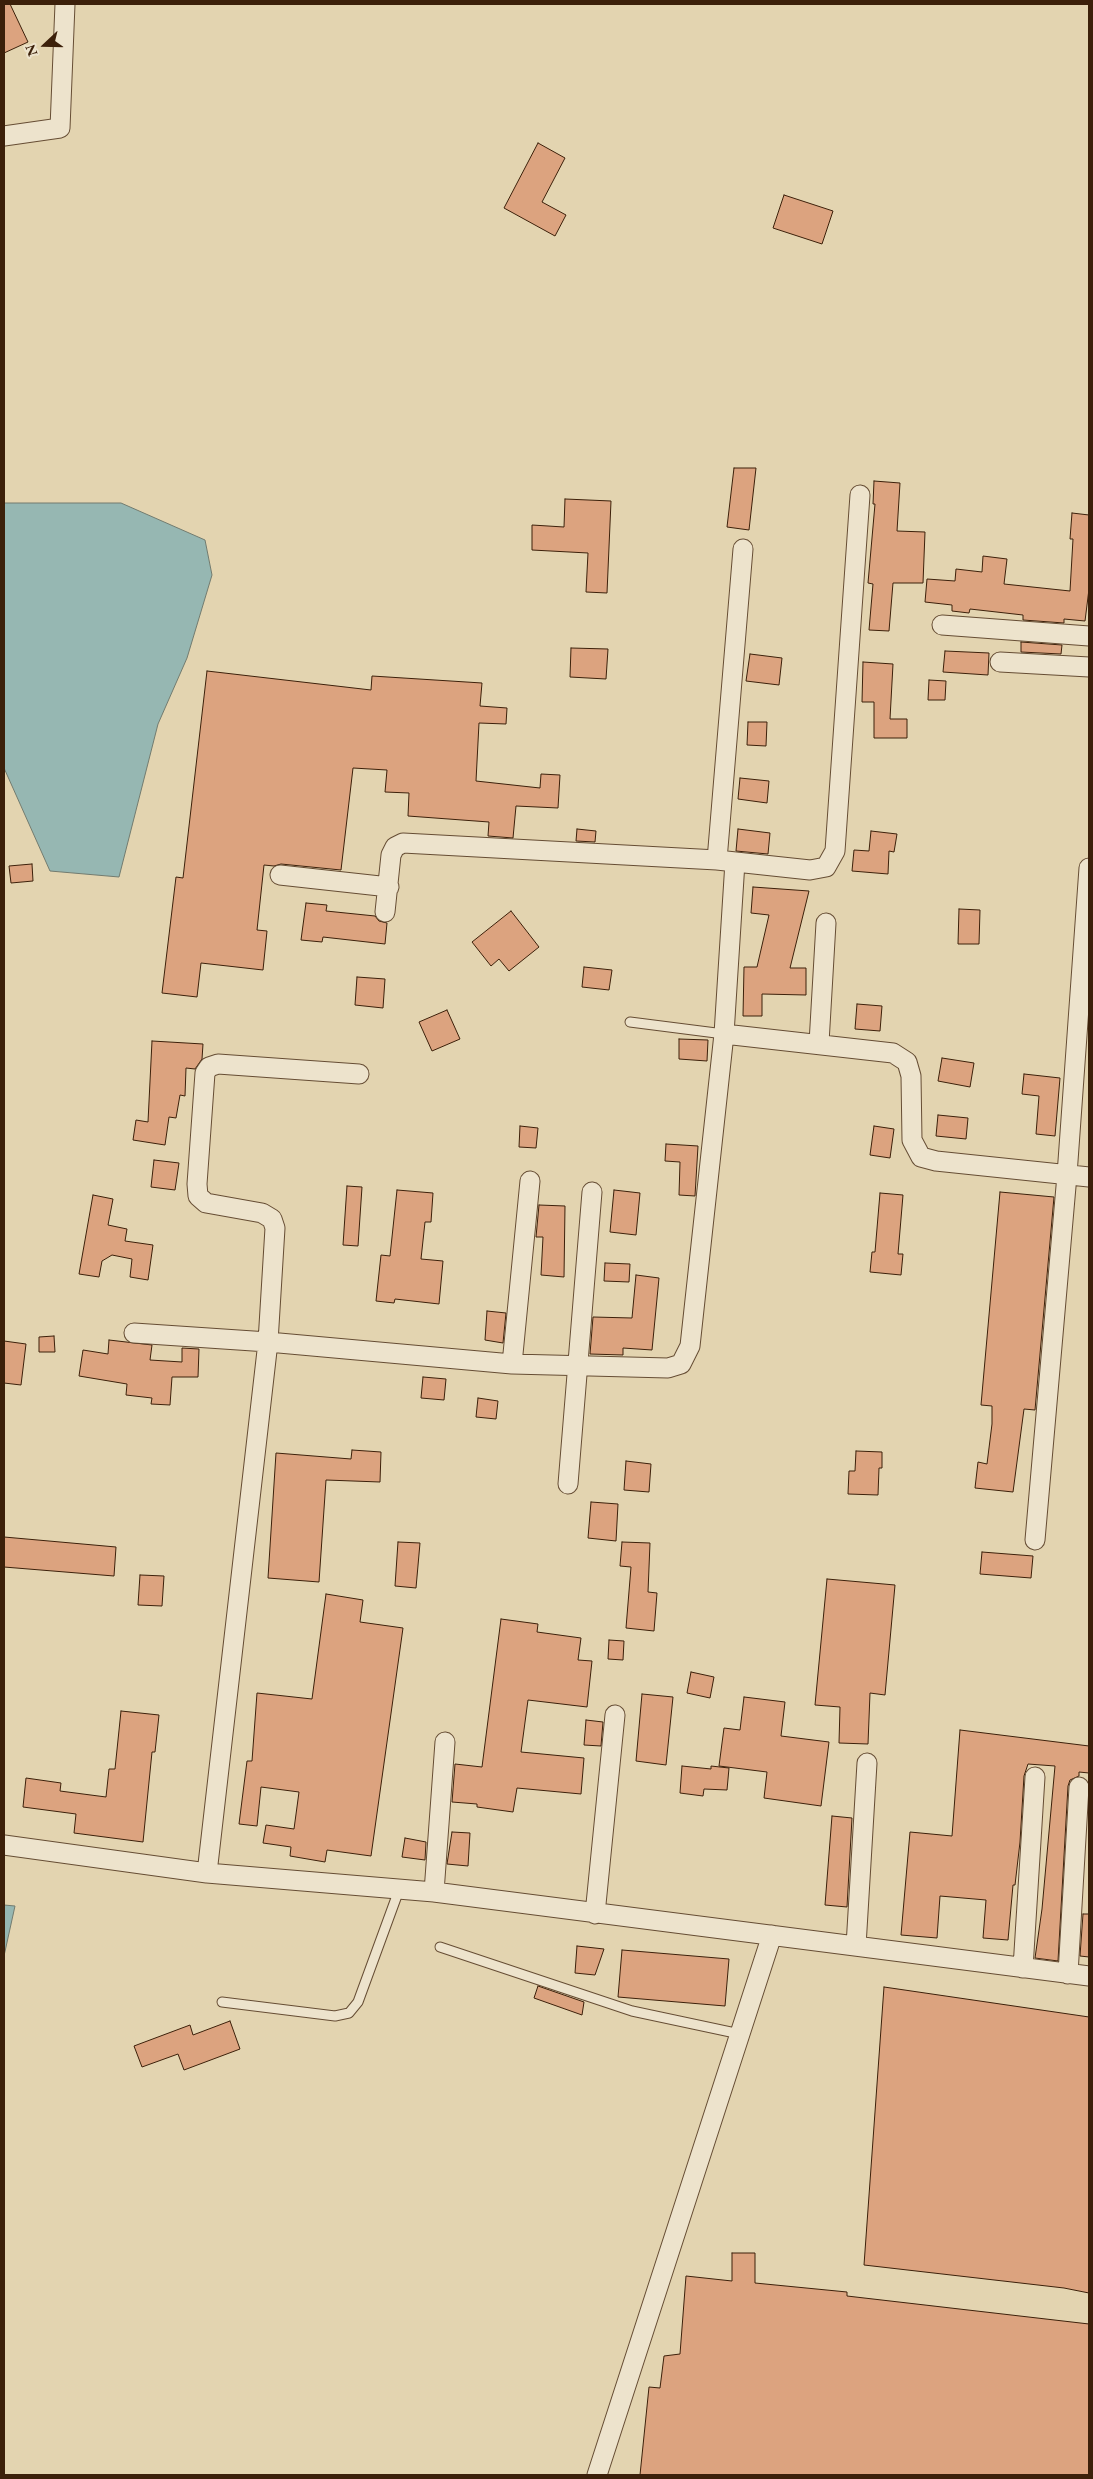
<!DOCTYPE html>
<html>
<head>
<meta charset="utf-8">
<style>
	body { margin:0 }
	#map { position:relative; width:1093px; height:2479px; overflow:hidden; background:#e3d4b0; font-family:"EB Garamond",serif }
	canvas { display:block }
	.frame { position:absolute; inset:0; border:5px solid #3c200a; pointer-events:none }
	.north { position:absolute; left:20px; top:20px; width:50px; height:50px; -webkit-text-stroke:4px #ede3cc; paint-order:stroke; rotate:249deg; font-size:14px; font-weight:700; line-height:20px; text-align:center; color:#3c200a }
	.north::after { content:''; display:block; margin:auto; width:18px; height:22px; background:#3c200a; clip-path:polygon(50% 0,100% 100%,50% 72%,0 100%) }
</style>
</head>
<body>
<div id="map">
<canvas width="1093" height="2479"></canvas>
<div class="frame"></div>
<div class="north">N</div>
</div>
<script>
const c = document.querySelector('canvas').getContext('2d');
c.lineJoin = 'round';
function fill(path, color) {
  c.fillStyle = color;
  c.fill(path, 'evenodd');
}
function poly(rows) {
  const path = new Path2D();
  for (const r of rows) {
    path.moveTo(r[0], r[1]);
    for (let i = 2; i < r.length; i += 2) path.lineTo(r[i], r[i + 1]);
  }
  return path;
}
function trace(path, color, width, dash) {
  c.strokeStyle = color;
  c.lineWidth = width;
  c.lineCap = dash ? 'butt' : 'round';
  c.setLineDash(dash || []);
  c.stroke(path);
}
const water = poly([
	[4,503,121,503,205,540,212,575,187,658,158,724,119,877,50,871,4,768,4,503],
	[4,1905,15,1906,4,1956,4,1905]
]);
const building = poly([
	[4,4,10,4,28,42,4,53,4,4],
	[538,143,565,158,542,202,566,215,555,236,504,208,538,143],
	[784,195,833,211,822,244,773,228,784,195],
	[734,468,756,468,749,530,727,527,734,468],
	[874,481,900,483,897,531,925,532,923,583,893,583,889,631,869,630,873,584,868,583,875,504,873,504,874,481],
	[565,499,611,501,607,593,586,592,588,553,532,550,532,525,564,527,565,499],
	[1072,513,1089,515,1089,589,1085,621,1064,619,1064,623,1023,620,1023,615,970,609,969,613,952,611,952,605,925,602,927,579,955,581,956,569,982,572,983,556,1007,559,1004,584,1070,591,1073,539,1070,539,1072,513],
	[1021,642,1062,645,1061,654,1021,652,1021,642],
	[571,648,608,649,606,679,570,677,571,648],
	[945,651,989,653,988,675,943,672,945,651],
	[750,654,782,658,779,685,746,681,750,654],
	[863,662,893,664,890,719,907,719,907,738,874,738,874,702,862,702,863,662],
	[207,671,371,690,372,676,482,683,480,706,507,708,506,724,479,723,476,781,540,788,541,774,560,775,558,808,516,806,513,838,488,836,489,822,408,816,409,793,385,792,387,770,353,768,341,870,281,864,274,866,264,865,257,930,267,931,263,970,201,963,197,997,162,993,176,877,183,878,207,671],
	[929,680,946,681,945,700,928,700,929,680],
	[748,722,767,722,766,746,747,745,748,722],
	[740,778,769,781,767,803,738,799,740,778],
	[577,829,596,831,595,842,576,841,577,829],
	[738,829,770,833,768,854,736,851,738,829],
	[871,831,897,834,894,852,889,851,888,874,852,871,854,850,869,851,871,831],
	[32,864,33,881,11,883,9,866,32,864],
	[753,887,809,891,790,968,806,968,806,995,762,994,762,1016,743,1016,744,967,757,967,769,915,751,913,753,887],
	[306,903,327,905,326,911,375,916,379,921,387,923,385,944,323,937,322,942,301,940,306,903],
	[959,909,980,910,979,944,958,944,959,909],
	[511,911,539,947,509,971,499,959,491,966,472,942,511,911],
	[584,967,612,970,609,990,582,987,584,967],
	[357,977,385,979,383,1008,355,1005,357,977],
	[857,1004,882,1006,880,1031,855,1029,857,1004],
	[447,1010,460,1039,432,1051,419,1022,447,1010],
	[679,1039,708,1040,707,1061,679,1059,679,1039],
	[152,1041,203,1044,202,1059,195,1069,186,1068,185,1096,180,1095,176,1118,169,1117,165,1145,133,1140,136,1120,148,1122,152,1041],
	[942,1058,974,1063,970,1087,938,1081,942,1058],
	[1024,1074,1060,1078,1055,1136,1036,1134,1039,1096,1022,1094,1024,1074],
	[938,1115,968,1118,966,1139,936,1136,938,1115],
	[520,1126,538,1128,536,1148,519,1147,520,1126],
	[874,1126,894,1129,890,1158,870,1155,874,1126],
	[666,1144,698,1146,695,1196,679,1195,680,1162,665,1161,666,1144],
	[154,1160,179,1163,175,1190,151,1187,154,1160],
	[347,1186,362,1187,358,1246,343,1245,347,1186],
	[397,1190,433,1193,431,1222,425,1222,421,1259,443,1261,439,1304,395,1299,394,1303,376,1301,381,1255,390,1256,397,1190],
	[614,1190,640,1193,636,1235,610,1232,614,1190],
	[1000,1192,1054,1197,1035,1410,1024,1409,1013,1492,975,1488,978,1462,987,1464,992,1424,992,1406,981,1405,1000,1192],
	[880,1193,903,1195,898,1254,903,1254,901,1275,870,1272,872,1252,875,1252,880,1193],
	[93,1195,113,1199,108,1225,127,1229,125,1241,153,1245,148,1280,130,1277,132,1259,112,1255,102,1261,99,1277,79,1274,93,1195],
	[539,1205,565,1206,564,1277,541,1275,543,1237,536,1237,539,1205],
	[605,1263,630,1264,629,1282,604,1281,605,1263],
	[636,1275,659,1278,652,1350,623,1348,623,1355,590,1354,593,1317,632,1318,636,1275],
	[487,1311,506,1313,503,1343,485,1340,487,1311],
	[54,1336,55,1352,39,1352,39,1337,54,1336],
	[109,1340,152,1345,150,1360,182,1362,182,1348,199,1349,198,1377,172,1377,170,1405,151,1404,152,1398,126,1395,127,1384,79,1376,83,1350,108,1354,109,1340],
	[4,1341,26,1344,21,1385,4,1383,4,1341],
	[423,1377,446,1379,444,1400,421,1398,423,1377],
	[478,1398,498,1401,496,1419,476,1417,478,1398],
	[352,1450,381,1452,380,1482,326,1480,319,1582,268,1578,276,1453,351,1459,352,1450],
	[856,1451,882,1452,882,1468,879,1468,878,1495,848,1494,849,1471,855,1471,856,1451],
	[626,1461,651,1464,649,1492,624,1490,626,1461],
	[591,1502,618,1504,616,1541,588,1538,591,1502],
	[4,1537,116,1547,114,1576,4,1567,4,1537],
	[398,1542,420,1543,416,1588,395,1586,398,1542],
	[622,1542,650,1543,648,1592,657,1593,654,1631,626,1628,631,1567,620,1566,622,1542],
	[982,1552,1033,1556,1031,1578,980,1574,982,1552],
	[140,1575,164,1576,162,1606,138,1605,140,1575],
	[827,1579,895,1585,885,1695,870,1693,868,1744,839,1743,840,1707,815,1705,827,1579],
	[326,1594,363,1600,360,1622,403,1628,371,1856,327,1850,325,1862,290,1856,291,1847,263,1843,266,1825,294,1829,299,1792,261,1787,257,1826,239,1824,247,1761,252,1761,257,1693,312,1699,326,1594],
	[501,1619,538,1624,537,1632,581,1638,578,1660,592,1661,587,1707,528,1700,521,1752,584,1758,581,1794,517,1788,513,1812,477,1807,477,1804,452,1802,455,1764,482,1767,501,1619],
	[609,1640,624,1641,623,1660,608,1659,609,1640],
	[691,1672,714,1677,710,1698,687,1693,691,1672],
	[642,1694,673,1697,666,1765,636,1761,642,1694],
	[744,1697,785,1702,781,1736,829,1742,821,1806,764,1798,767,1772,719,1766,724,1728,740,1730,744,1697],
	[121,1711,159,1715,155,1752,152,1752,143,1842,74,1833,76,1814,23,1807,26,1778,61,1783,60,1791,106,1797,109,1769,115,1769,121,1711],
	[586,1720,603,1722,601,1746,584,1745,586,1720],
	[960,1730,1089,1746,1089,1773,1079,1772,1079,1776,1070,1780,1068,1786,1058,1961,1035,1958,1042,1909,1055,1766,1028,1764,1024,1776,1020,1842,1015,1885,1013,1885,1008,1940,983,1938,986,1900,940,1896,937,1938,901,1935,910,1832,952,1836,960,1730],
	[682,1766,711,1769,711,1766,729,1768,727,1790,704,1789,703,1796,680,1793,682,1766],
	[832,1816,852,1818,847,1907,825,1905,832,1816],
	[452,1832,470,1833,468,1866,447,1864,452,1832],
	[405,1838,426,1842,425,1860,402,1857,405,1838],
	[1083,1914,1089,1914,1089,1957,1080,1956,1083,1914],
	[577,1946,604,1949,595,1975,575,1973,577,1946],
	[622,1950,729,1959,725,2006,618,1997,622,1950],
	[538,1986,584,2002,582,2015,534,1998,538,1986],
	[884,1987,1089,2017,1089,2293,1064,2288,864,2265,884,1987],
	[230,2021,240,2049,184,2070,178,2054,142,2067,134,2046,190,2025,193,2035,230,2021],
	[732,2253,755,2253,755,2283,847,2292,847,2296,1089,2324,1089,2475,640,2475,649,2387,660,2388,664,2356,680,2354,686,2276,732,2281,732,2253]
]);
const service = poly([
	[630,1022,724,1034],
	[440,1947,632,2011,740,2034],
	[222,2002,335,2016,349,2013,358,2002,399,1890]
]);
const minor = poly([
	[4,136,60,128,65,4],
	[942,625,1089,636],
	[1000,662,1089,667],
	[717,860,743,549],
	[280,875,389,887],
	[385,912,391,855,395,847,403,843,717,860,810,870,826,867,835,851,860,495],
	[724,1034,893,1053,907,1062,911,1076,912,1140,921,1157,936,1161,1089,1177],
	[819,1043,826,923],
	[134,1333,268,1342,512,1364,668,1368,681,1364,690,1346,724,1034,735,862],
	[512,1364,530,1181],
	[568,1484,592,1192],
	[1035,1540,1067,1175,1089,868],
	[4,1845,207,1873,434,1892,1089,1976],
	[207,1873,268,1342,275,1228,272,1219,262,1213,206,1203,198,1196,197,1184,205,1073,209,1067,218,1064,359,1074],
	[434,1892,445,1742],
	[595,1914,615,1715],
	[856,1946,867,1763],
	[1023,1968,1035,1777],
	[1068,1974,1079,1787],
	[597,2475,772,1935]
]);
fill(water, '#96b7b2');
trace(water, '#727b6f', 1);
fill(building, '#dca37f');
trace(building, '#3c200a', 1);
trace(service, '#664d34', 11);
trace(minor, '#664d34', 21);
trace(service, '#ede3cc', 9);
trace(minor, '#ede3cc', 19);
</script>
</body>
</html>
